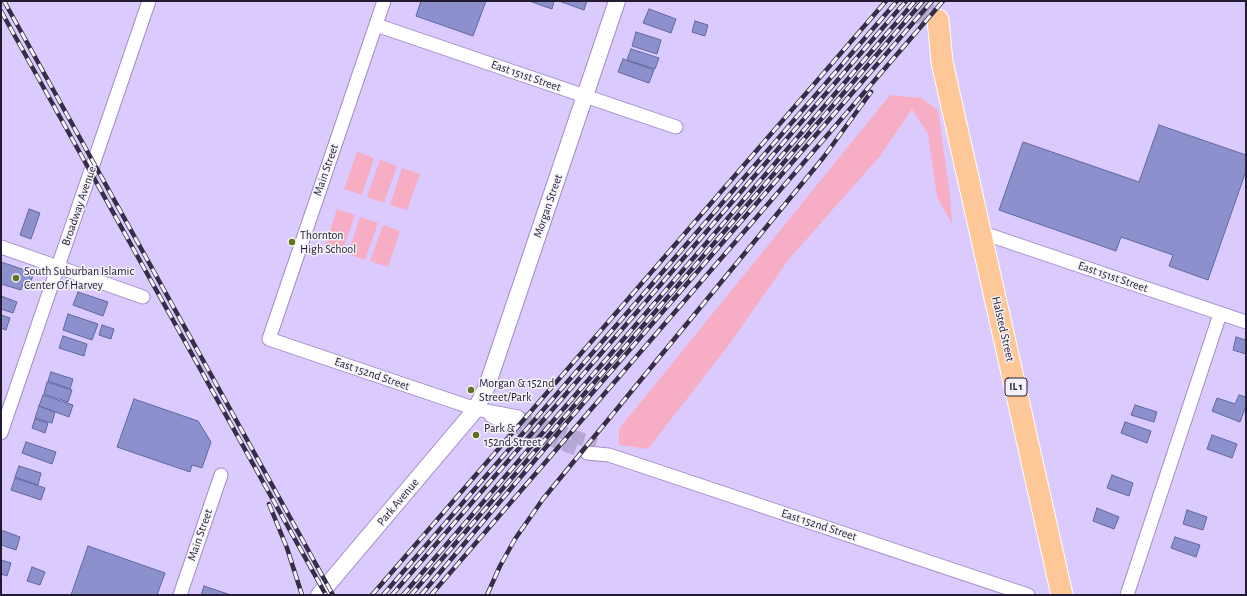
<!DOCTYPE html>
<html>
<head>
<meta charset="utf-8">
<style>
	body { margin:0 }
	#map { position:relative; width:1247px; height:596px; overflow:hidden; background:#dbcafd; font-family:"Alegreya Sans",sans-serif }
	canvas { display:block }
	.frame { position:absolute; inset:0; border:2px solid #231b32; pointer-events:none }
</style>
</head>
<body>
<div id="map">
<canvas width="1247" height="596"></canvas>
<div class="frame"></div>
</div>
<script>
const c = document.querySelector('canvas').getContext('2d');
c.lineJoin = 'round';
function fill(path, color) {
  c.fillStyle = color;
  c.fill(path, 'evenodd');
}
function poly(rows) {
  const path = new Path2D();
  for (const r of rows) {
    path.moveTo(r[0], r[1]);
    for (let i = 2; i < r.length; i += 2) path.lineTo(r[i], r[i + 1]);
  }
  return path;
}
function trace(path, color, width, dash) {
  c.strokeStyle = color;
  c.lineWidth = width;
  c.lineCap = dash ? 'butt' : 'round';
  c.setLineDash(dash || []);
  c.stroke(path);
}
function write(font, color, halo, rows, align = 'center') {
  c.font = font + ' "Alegreya Sans",sans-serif';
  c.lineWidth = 3;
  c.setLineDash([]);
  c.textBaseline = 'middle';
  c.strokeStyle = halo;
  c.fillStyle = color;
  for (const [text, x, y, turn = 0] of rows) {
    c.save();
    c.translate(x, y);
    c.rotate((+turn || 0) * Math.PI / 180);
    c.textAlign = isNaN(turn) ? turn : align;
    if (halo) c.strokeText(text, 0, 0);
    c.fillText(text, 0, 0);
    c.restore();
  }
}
const green = poly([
	[890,95,921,98,938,110,950,196,952,224,937,197,928,134,912,109,880,156,789,259,728,346,648,449,619,445,619,429],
	[357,152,374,158,362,195,344,189],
	[380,160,397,166,384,203,367,197],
	[402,168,420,174,407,210,390,205],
	[337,209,355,215,342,252,325,246],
	[360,217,378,223,365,260,348,254],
	[383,225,400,231,388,267,370,261]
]);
const building = poly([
	[421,1,486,1,473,36,416,16,421,1],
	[529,1,554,1,552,9,529,1],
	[559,1,587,1,584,10,559,1],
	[649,9,676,19,671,33,643,23,649,9],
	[695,21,708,25,705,36,692,32,695,21],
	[636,32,661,40,657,54,632,46,636,32],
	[631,49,659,58,655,69,627,60,631,49],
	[623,59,654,70,649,83,618,72,623,59],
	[1159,125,1246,155,1246,171,1208,280,1169,266,1173,255,1121,237,1116,251,999,210,1023,142,1139,182,1159,125],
	[29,209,40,213,31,239,20,235,29,209],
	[1,262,34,273,29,286,23,284,21,290,1,284,1,262],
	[78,292,108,302,103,316,73,305,78,292],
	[1,296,17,302,13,313,1,309,1,296],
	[68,314,98,324,92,340,63,330,68,314],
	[1,315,10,318,6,330,1,328,1,315],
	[102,325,114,329,111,339,99,335,102,325],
	[63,336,87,344,84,356,59,348,63,336],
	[1236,337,1246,340,1246,354,1233,350,1236,337],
	[51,372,73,379,70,389,48,381,51,372],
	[47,382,72,390,68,402,44,394,47,382],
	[43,395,73,405,69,417,39,406,43,395],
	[1239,395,1246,397,1246,406,1240,422,1212,411,1217,398,1235,404,1239,395],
	[134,399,198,421,211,442,202,468,192,465,190,472,117,447,134,399],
	[1135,405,1157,412,1154,422,1131,415,1135,405],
	[39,406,55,412,52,423,35,418,39,406],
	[35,419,48,423,45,433,32,428,35,419],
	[1125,422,1151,431,1147,443,1121,433,1125,422],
	[1212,435,1237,444,1232,458,1207,449,1212,435],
	[26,442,56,452,52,464,22,453,26,442],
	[19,466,41,473,38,485,15,477,19,466],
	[1112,475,1133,483,1129,496,1107,488,1112,475],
	[15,478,45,488,41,500,11,490,15,478],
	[1097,508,1119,517,1114,529,1093,521,1097,508],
	[1187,510,1207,517,1203,530,1183,524,1187,510],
	[1,530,20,537,16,550,1,545,1,530],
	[1175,537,1200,545,1196,557,1171,548,1175,537],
	[88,546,165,573,157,595,71,595,88,546],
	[1,560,11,563,7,576,1,574,1,560],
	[32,567,45,572,40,585,27,581,32,567],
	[204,586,231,595,201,595,204,586]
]);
const minorTunnel = poly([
	[518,417,596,444],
	[510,425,587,453]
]);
const primaryTunnel = poly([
	[922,1,929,30]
]);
const minor = poly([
	[384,1,269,339,476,409,518,417],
	[376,25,676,127],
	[980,232,1246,322],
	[1,247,143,297],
	[491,416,510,425],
	[1,433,149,1],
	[587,453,609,455,1028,595],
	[180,595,221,475],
	[1127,595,1220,314]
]);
const tertiary = poly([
	[319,595,476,409,487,386,617,1]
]);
const primary = poly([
	[938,20,942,62,1062,595]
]);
const rail = poly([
	[4,1,333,595],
	[1,11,326,595],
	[269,504,287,548,302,595],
	[372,595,886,1],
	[383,595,897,1],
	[392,595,906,1],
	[403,595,915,1],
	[411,595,923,1],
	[421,595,574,414,932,1],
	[431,595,943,1],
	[487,595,500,566,515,539,543,499,823,158,871,92]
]);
const markers = [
	[292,242,4,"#627320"],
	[16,278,4,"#627320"],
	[471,390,4,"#627320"],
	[476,435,4,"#627320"]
];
const shields = [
	[1016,387,22]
];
const shieldNames = [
	["IL 1",1016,387]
];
const streetNames = [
	["East 151st Street",526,76,19],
	["Main Street",326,170,-71],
	["Broadway Avenue",79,206,-71],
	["Morgan Street",548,206,-71],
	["East 151st Street",1113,277,19],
	["Halsted Street",1003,329,77],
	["East 152nd Street",372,374,19],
	["Park Avenue",398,502,-50],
	["East 152nd Street",819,525,18],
	["Main Street",200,535,-71]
];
const poiNames = [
	["Thornton",300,235],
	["High School",300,249],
	["South Suburban Islamic",24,271],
	["Center Of Harvey",24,285],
	["Morgan & 152nd",479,383],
	["Street/Park",479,397],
	["Park &",484,428],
	["152nd Street",484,442]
];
fill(green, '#f7adc3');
fill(building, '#8c91cd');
trace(building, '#62669f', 1);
trace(minorTunnel, '#b6a7d4', 13, [13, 6]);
trace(primaryTunnel, '#b6a7d4', 21, [21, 10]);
trace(minor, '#a18cc8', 15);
trace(tertiary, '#a18cc8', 18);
trace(primary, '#fff', 23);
trace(minor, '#fff', 13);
trace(tertiary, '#fff', 16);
trace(primary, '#fdc797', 21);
trace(rail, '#362d47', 4.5);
trace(rail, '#f5f3fa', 3, [9]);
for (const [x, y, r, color] of markers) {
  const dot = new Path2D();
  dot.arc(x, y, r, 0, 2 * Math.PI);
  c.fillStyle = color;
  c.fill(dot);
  trace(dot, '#f5f3fa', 1.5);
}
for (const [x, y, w] of shields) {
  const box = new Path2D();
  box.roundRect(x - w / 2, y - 9, w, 18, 3);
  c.fillStyle = '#f5f3fa';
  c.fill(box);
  trace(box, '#231b32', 1);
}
write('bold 11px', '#231b32', null, shieldNames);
write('12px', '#231b32', '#f5f3fa', streetNames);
write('12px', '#231b32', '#f5f3fa', poiNames, 'left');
</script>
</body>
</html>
